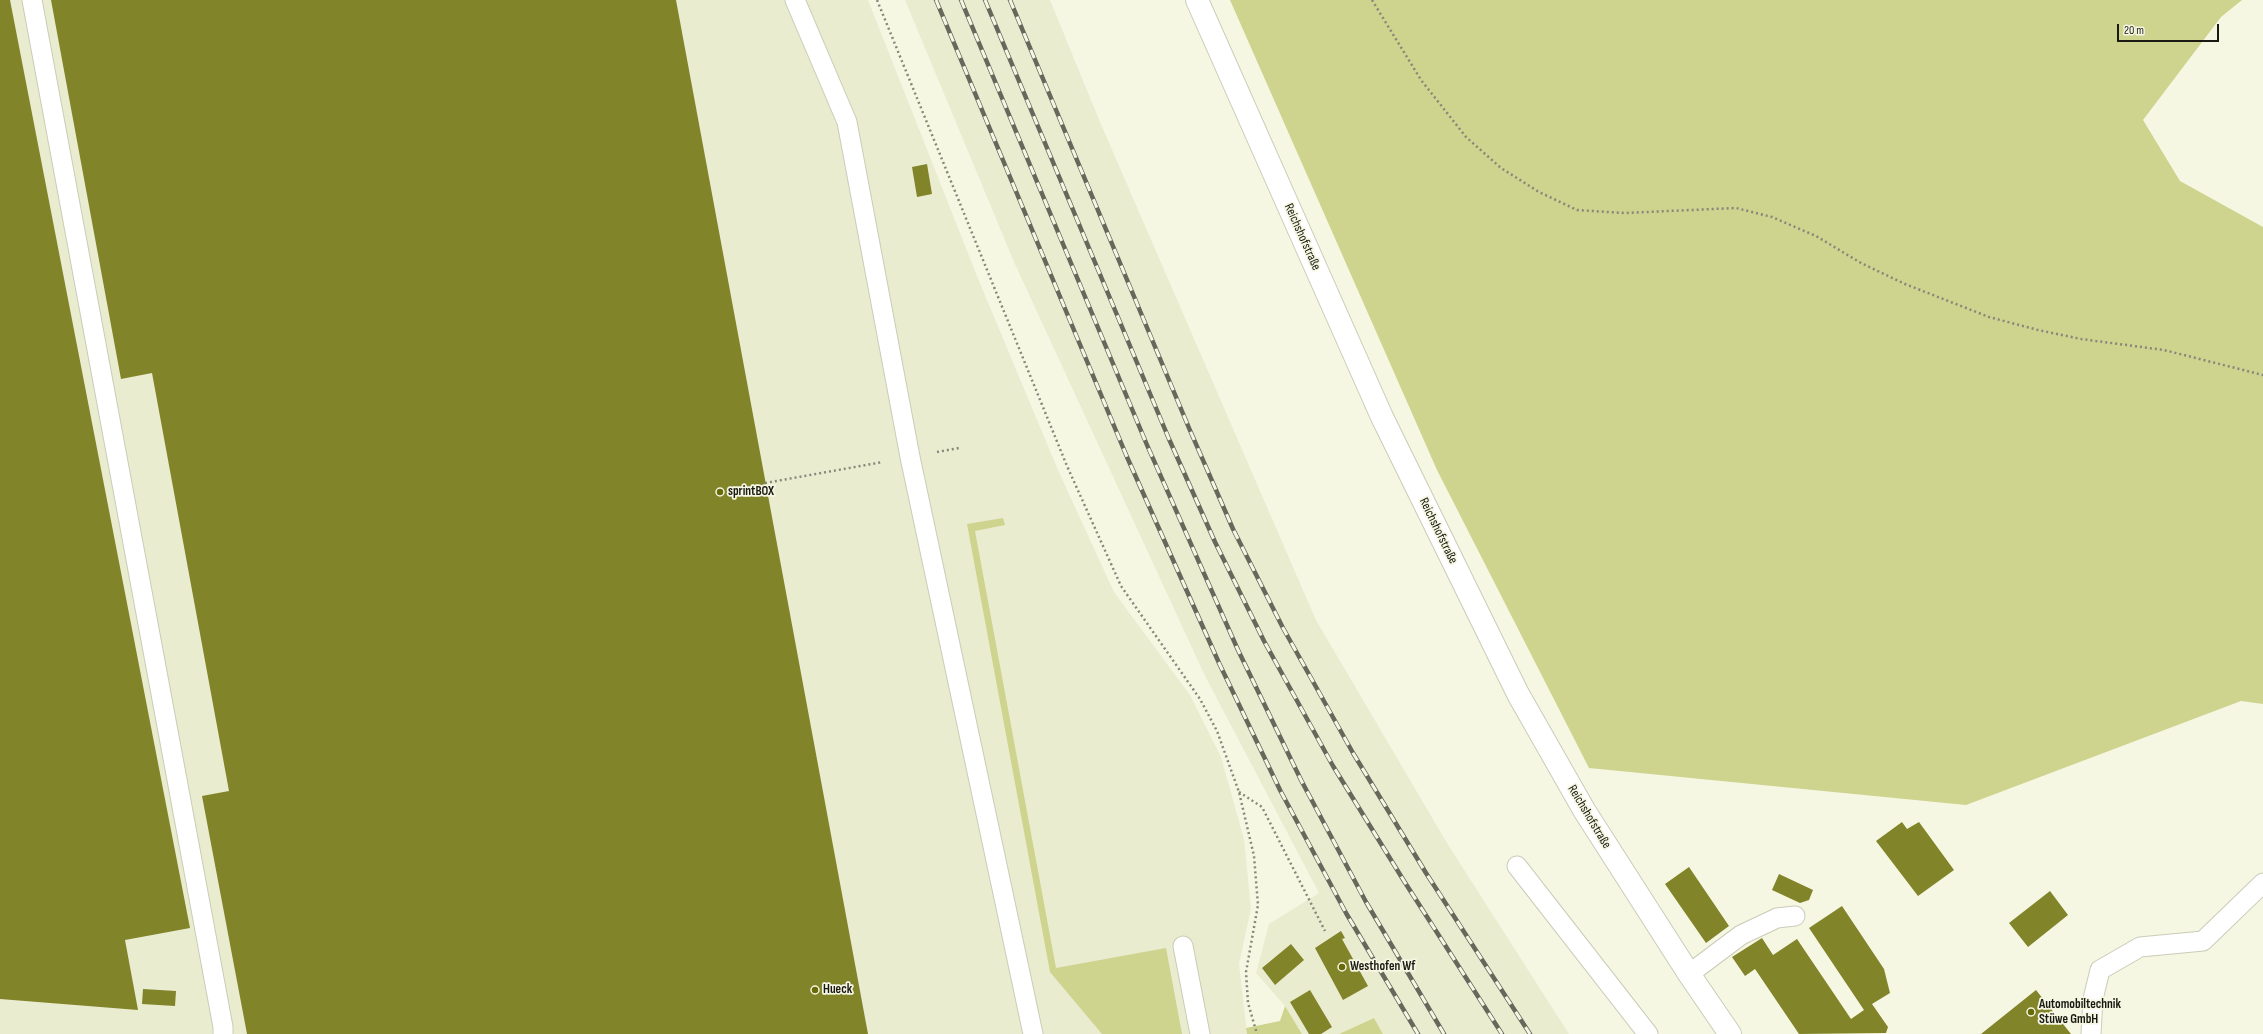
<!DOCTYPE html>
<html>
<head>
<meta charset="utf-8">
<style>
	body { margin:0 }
	#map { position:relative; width:2263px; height:1034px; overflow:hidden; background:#f6f7e3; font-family:"Sofia Sans Condensed",sans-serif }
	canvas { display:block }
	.scale { position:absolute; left:2117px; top:24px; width:102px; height:18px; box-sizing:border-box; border:2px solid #1a1a13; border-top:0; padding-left:5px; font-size:12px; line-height:14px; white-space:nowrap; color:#1a1a13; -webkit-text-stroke:3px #f6f7e3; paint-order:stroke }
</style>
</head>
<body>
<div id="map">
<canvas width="2263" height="1034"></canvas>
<div class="scale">20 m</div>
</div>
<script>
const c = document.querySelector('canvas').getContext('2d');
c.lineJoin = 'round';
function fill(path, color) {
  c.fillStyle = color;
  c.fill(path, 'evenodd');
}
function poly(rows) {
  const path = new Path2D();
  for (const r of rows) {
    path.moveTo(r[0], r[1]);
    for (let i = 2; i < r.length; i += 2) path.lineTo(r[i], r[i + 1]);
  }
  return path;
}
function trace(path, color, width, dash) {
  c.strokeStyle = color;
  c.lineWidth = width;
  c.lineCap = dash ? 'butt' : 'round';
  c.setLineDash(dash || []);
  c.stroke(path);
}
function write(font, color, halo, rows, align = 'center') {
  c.font = font + ' "Sofia Sans Condensed",sans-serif';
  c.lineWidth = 3.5;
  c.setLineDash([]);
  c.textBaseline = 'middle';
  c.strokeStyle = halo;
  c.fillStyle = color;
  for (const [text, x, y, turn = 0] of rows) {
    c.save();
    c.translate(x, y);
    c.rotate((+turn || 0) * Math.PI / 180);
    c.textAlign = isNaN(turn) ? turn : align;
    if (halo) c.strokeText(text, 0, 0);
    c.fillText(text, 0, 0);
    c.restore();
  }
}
const built = poly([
	[0,0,868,0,977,276,1058,470,1114,592,1190,695,1221,757,1244,839,1251,909,1239,964,1247,1034,0,1034],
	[905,0,1050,0,1100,122,1316,620,1447,843,1569,1034,1383,1034,1374,1018,1339,1034,1302,1034,1285,1006,1256,973,1269,924,1319,893,1205,676,1014,262]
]);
const green = poly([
	[1230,0,2242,0,2221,17,2143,120,2180,181,2263,227,2263,704,2241,701,1966,805,1589,768,1437,470],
	[1003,518,1005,525,975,531,1056,968,1166,948,1182,1034,1102,1034,1050,972,967,524],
	[1285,1006,1302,1034,1247,1034,1246,1028,1280,1021],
	[1374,1018,1383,1034,1339,1034]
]);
const building = poly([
	[0,0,10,0,190,928,125,940,138,1010,0,999],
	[51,0,676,0,868,1034,247,1034,202,796,229,791,152,373,121,379],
	[927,164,932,194,917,197,912,167],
	[1902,822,1907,829,1919,822,1954,870,1918,896,1876,841],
	[1689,867,1729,926,1706,943,1665,884],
	[1779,874,1813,890,1809,900,1800,903,1772,890],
	[2050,891,2068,915,2028,947,2009,923],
	[1842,906,1884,969,1890,993,1872,1004,1888,1027,1886,1033,1799,1034,1755,969,1745,976,1732,957,1762,938,1773,955,1797,939,1851,1019,1864,1010,1809,928],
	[1341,931,1345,938,1342,939,1368,986,1343,1000,1315,948],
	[1291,944,1304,960,1275,985,1262,968],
	[143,989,176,991,175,1006,142,1004],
	[1310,990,1332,1027,1321,1034,1309,1034,1290,1002],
	[2036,990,2071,1034,1981,1034]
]);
const path = poly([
	[877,0,1067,466,1121,586,1200,699,1217,731,1239,792,1254,856,1258,905,1246,972,1248,1003,1257,1034],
	[1372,0,1421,80,1466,137,1501,168,1539,192,1577,210,1624,213,1736,208,1772,217,1816,236,1861,263,1905,284,1989,317,2038,330,2081,339,2164,350,2263,375],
	[937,452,959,448],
	[765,483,883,462],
	[1239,792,1262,807,1325,931]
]);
const lane = poly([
	[32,0,223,1027,223,1034],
	[795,0,847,122,910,457,1033,1034],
	[1517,866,1648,1034],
	[1183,946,1200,1034],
	[1689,974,1741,935,1777,918,1795,916],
	[2091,1034,2093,999,2100,970,2140,947,2203,941,2263,883]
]);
const secondary = poly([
	[1197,0,1382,417,1518,694,1584,810,1689,974,1730,1034]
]);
const rail = poly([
	[936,0,1127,457,1219,663,1280,790,1346,913,1418,1034],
	[961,0,1147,445,1238,650,1301,780,1366,902,1444,1034],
	[985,0,1169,439,1215,542,1264,641,1333,766,1404,881,1502,1034],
	[1010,0,1189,428,1233,529,1283,628,1353,753,1426,873,1530,1034]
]);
const markers = [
	[720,492,4,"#686a0a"],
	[1342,967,4,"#686a0a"],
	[815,990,4,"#686a0a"],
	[2031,1012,4,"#686a0a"]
];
const streetNames = [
	["Reichshofstraße",1302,237,66],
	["Reichshofstraße",1438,531,64],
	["Reichshofstraße",1589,817,59]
];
const poiNames = [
	["sprintBOX",728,492],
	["Westhofen Wf",1350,967],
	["Hueck",823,990],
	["Automobiltechnik",2039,1005],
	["Stüwe GmbH",2039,1020]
];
fill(built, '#eaecd0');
fill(green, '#ced38e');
fill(building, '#818428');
trace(lane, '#caccb8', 21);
trace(secondary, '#caccb8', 24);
trace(path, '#87877a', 2.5, [2, 3]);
trace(lane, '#fff', 19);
trace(secondary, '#fff', 22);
trace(rail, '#67675b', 4.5);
trace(rail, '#f6f7e3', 3, [9]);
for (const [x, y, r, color] of markers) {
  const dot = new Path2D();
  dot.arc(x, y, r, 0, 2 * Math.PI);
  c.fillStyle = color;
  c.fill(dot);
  trace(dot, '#f6f7e3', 1.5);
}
write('13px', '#1a1a13', '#f6f7e3', streetNames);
write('bold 13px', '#1a1a13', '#f6f7e3', poiNames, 'left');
</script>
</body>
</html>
